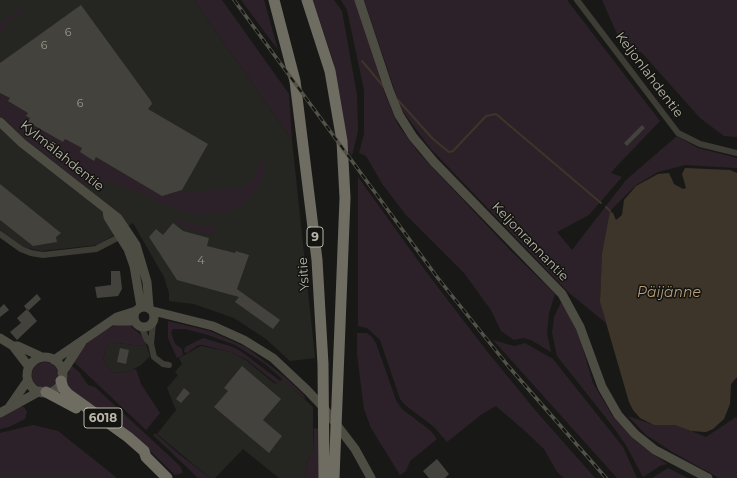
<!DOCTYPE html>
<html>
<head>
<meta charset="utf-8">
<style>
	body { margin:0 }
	canvas { display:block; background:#181816 }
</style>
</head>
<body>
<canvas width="737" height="478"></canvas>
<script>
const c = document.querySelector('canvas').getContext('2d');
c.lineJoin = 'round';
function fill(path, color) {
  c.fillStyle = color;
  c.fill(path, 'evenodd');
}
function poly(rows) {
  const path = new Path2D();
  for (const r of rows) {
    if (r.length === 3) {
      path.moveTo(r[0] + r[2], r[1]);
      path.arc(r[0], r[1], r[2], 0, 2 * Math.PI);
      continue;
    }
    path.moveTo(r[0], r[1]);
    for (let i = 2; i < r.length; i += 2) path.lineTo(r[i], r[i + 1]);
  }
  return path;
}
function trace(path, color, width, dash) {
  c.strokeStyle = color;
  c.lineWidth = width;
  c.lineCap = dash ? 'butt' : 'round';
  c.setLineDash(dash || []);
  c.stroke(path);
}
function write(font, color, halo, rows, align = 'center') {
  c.font = font + ' Montserrat,sans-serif';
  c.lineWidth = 3;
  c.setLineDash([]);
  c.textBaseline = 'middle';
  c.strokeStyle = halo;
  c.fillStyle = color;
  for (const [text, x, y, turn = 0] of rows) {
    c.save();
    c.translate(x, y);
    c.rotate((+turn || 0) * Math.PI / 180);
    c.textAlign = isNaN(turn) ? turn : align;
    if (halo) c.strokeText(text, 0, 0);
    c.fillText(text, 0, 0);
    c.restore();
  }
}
const built = poly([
	[0,0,194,0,292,140,315,358,290,361,266,339,234,318,194,304,169,301,169,293,164,277,133,223,98,245,41,251,23,247,0,230],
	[111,342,141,346,146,344,150,356,141,365,132,370,122,373,112,372,103,360,106,347],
	[201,346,231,352,247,361,275,384,283,379,313,407,313,453,307,459,305,478,279,478,243,449,215,478,210,478,157,434,176,410,167,388,178,375,175,372,182,364,179,358]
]);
const green = poly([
	[194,0,222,0,289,94,292,140],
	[241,0,264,0,278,50],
	[313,0,334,0,342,11,357,95,358,131,352,156,347,148,333,61],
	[341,0,355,0,385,94,398,125,418,152,510,250,555,294,549,313,547,333,551,352,531,340,523,338,514,340,501,331,491,310,464,273,406,215,383,185,366,156,359,153,364,134,364,90,347,10],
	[364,0,567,0,660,121,615,168,611,173,622,177,589,215,557,232,572,250,626,180,677,136,698,148,737,158,737,168,685,165,658,172,636,185,610,211,602,253,600,302,606,323,568,292,430,148,401,109],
	[602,0,737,0,737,137,724,136,700,118,642,53,622,45],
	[21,8,26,9,9,22,0,35,0,24],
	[0,93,10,98,8,102,28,113,30,118,28,122,40,129,42,125,50,130,48,134,63,142,65,139,82,148,80,152,94,161,96,157,162,196,182,190,185,192,240,188,251,182,262,158,264,159,264,170,261,184,248,200,240,207,230,211,198,215,184,212,118,184,106,182,96,187,86,186,30,143,0,115],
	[358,177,427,273,486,350,535,410,595,478,564,478,557,472,544,449,525,431,496,406,482,414,447,442,434,427,405,405,400,399,380,340,367,328,358,326],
	[176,219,198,225,212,225,217,231,212,232,211,235,186,228,174,221],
	[561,302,570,314,580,339,593,383,613,417,637,442,667,464,660,466,643,477,627,447,614,428,557,356,552,333,554,317],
	[168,321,210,331,246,347,285,377,304,395,305,399,265,364,253,356,235,345,208,335,185,329,173,329,171,332,175,344,182,349,183,355,177,358,168,338],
	[117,325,130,325,143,337,146,344,141,346,111,342,106,347,103,360,112,372,122,373,136,369,141,384,160,413,146,430,73,361,88,342,104,330],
	[357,333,367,333,372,337,376,343,396,400,402,409,431,431,437,439,410,461,406,471,400,475,371,428,364,409,357,354],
	[203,338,233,347,242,352,280,381,276,383,247,360,231,352,202,345,198,345,187,353,184,352,185,347],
	[493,340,514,346,525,343,553,359,623,447,637,478,617,478],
	[45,375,13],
	[71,365,79,372,88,385,95,387,180,466,183,473,175,475,147,448,69,392,66,382],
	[19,407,24,407,27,412,25,419,9,427,0,429,0,418],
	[628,416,654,425,676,425,706,437,736,417,737,419,737,478,719,478,674,453,646,435],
	[33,425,58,431,117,478,0,478,0,433],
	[314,428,319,429,319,478,305,478,307,459,313,453],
	[155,433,179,454,210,478,198,478,153,435],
	[668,468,688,478,652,478]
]);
const water = poly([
	[685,168,730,170,737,173,737,377,731,384,730,404,724,419,713,429,706,432,691,431,675,425,654,425,640,418,633,410,629,402,600,302,602,253,610,211,613,213,616,220,622,215,624,200,636,186,658,174,669,173,674,184,683,189,686,188,682,174]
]);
const stream = poly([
	[362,61,384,87],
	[398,100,433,139,449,152,453,151,486,116,496,114,601,203],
	[606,207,610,211]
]);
const building = poly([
	[81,5,151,101,152,104,148,109,208,144,182,190,162,196,96,157,94,161,80,152,82,148,65,139,63,142,28,122,30,118,26,116,28,113,8,101,10,98,0,93,0,63],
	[642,125,645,128,627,146,624,143],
	[0,184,61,233,56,237,57,242,33,246,0,220],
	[173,223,183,231,209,238,207,246,235,253,236,251,249,255,237,289,280,320,273,329,235,302,239,297,177,280,149,237,156,229,163,235],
	[111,271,120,271,122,289,118,296,97,298,95,287,111,285],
	[37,294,41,299,28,311,24,306],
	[4,304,9,310,0,317,0,308],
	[27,309,37,321,17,340,10,332,21,323,17,318],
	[120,348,129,350,126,364,117,362],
	[242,366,281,399,263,420,282,436,269,453,214,407,228,391,224,388],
	[184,388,190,393,181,403,176,399],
	[437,459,449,474,445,478,429,478,423,471]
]);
const street = poly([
	[577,0,678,133,700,144,737,153],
	[0,234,21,249,31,253,43,255,96,249,123,235],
	[141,326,147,340,151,344,154,357,163,364,169,365],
	[151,344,153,323]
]);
const secondary = poly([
	[359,0,389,90,399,115,413,137,434,162,562,294,580,327,602,387,618,415,635,434,655,450,708,478],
	[0,122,22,143,118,218,136,245,147,282,149,307],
	[107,211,108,217,128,249,134,266,141,307],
	[144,317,10],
	[153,311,213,326,244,340,273,358,307,390,323,407,355,449,371,478],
	[113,321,135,321],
	[0,338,13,346,29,367],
	[13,346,18,346,42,357],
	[45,375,18],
	[54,360,117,317,136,311],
	[62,373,82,342],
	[10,406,28,380],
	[0,413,40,391]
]);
const highway = poly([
	[274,0,295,81,317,260,323,364,324,478],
	[307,0,330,71,342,141,345,198,334,478],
	[61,381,63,388,68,394,128,437,144,451,146,457,167,478],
	[46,392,76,408]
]);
const rail = poly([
	[234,0,437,277,509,367,606,478]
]);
const numberNames = [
	["6",68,33],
	["6",44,46],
	["6",80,104],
	["4",201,261]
];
const shields = [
	[315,237,16],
	[103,418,38]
];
const shieldNames = [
	["9",315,237],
	["6018",103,418]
];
const streetNames = [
	["Keljonlahdentie",649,75,53],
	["Kylmälahdentie",62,156,39],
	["Keljonrannantie",530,242,46],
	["Ysitie",304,274,-94]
];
const waterNames = [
	["Päijänne",669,293]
];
fill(built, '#252522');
fill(green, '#2c2128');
fill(water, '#3d352a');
trace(stream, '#3d352a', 2);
fill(building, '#43423d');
trace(street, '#3d3d36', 6);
trace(secondary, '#4e4d44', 9);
trace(highway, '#6f6d62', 11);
trace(rail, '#535249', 3.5);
trace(rail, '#131311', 2, [6]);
write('11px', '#9c998c', null, numberNames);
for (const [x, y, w] of shields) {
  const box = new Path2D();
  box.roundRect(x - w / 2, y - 10, w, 20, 3);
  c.fillStyle = '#131311';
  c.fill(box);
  trace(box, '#b9b6a6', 1);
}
write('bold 12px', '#b9b6a6', null, shieldNames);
write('13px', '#b9b6a6', '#131311', streetNames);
write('italic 14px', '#b89f7a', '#131311', waterNames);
</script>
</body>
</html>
